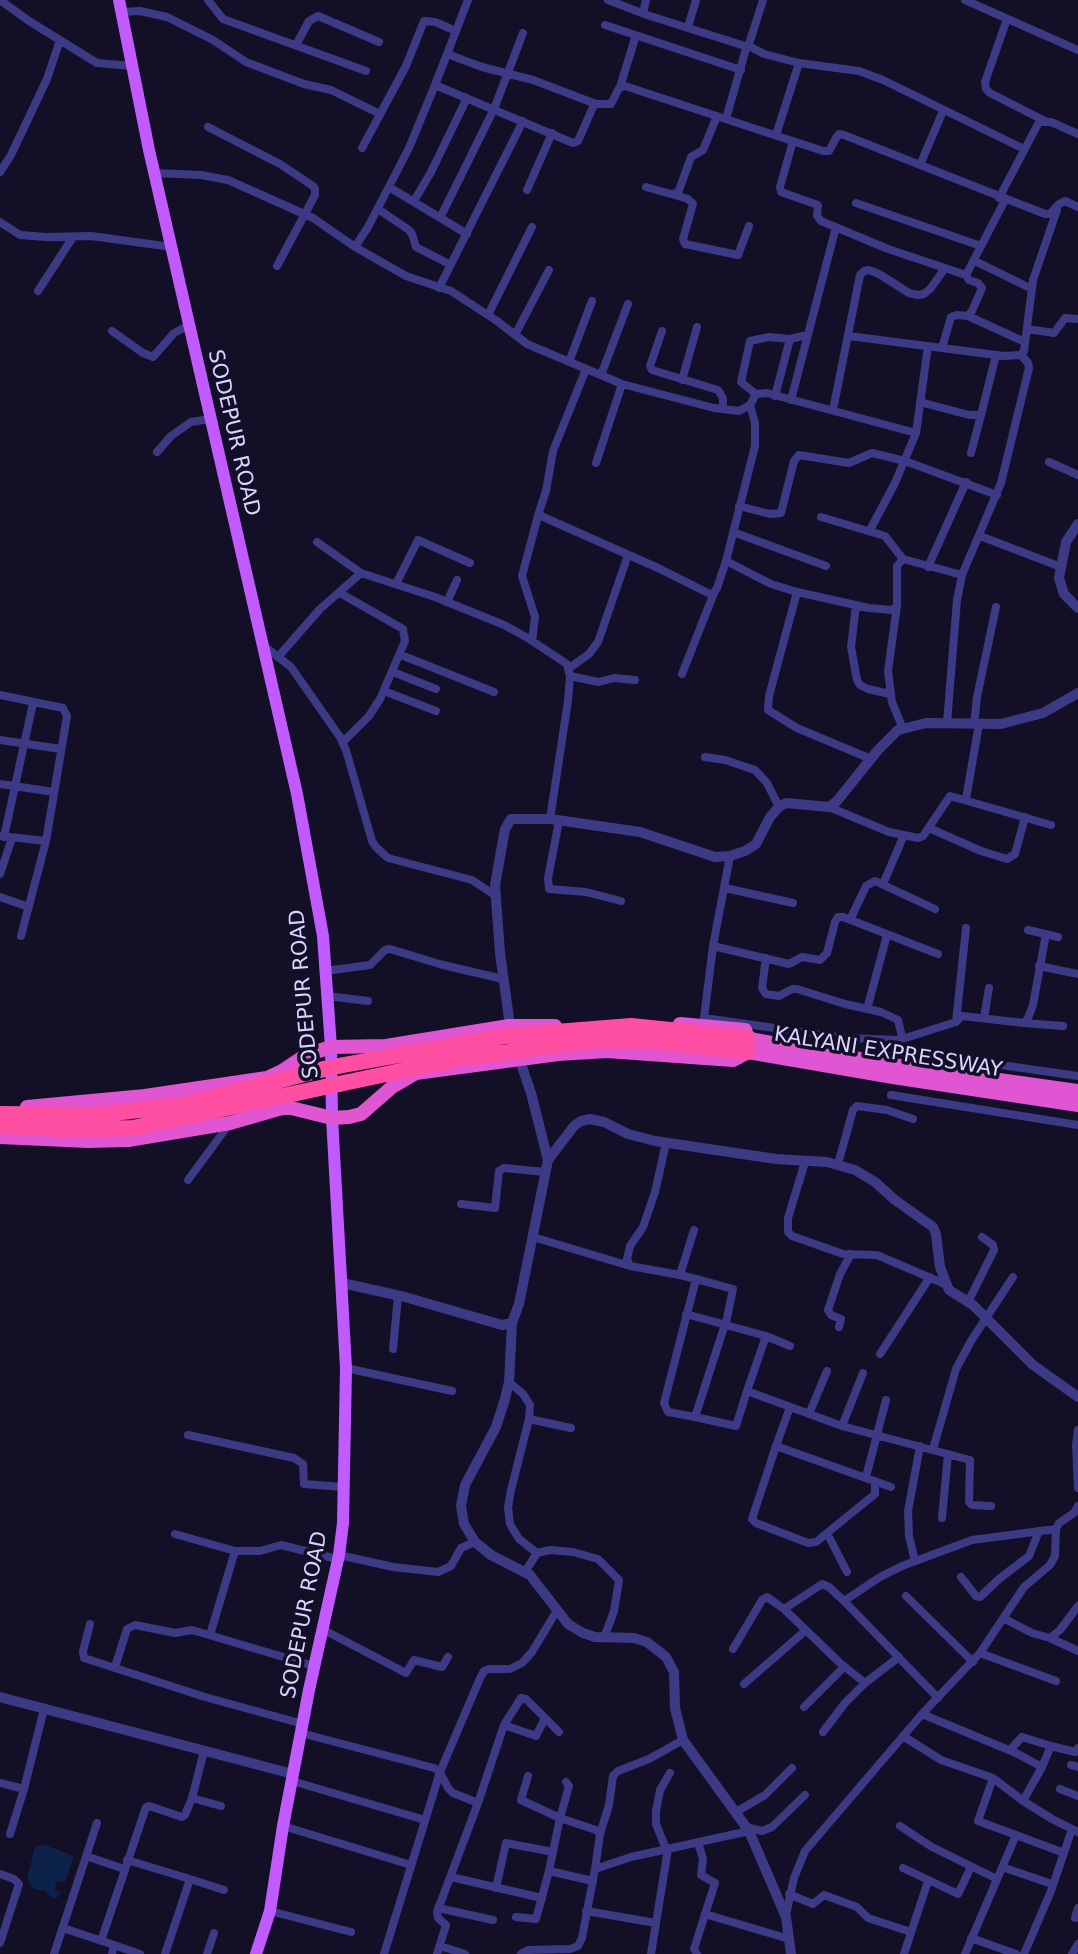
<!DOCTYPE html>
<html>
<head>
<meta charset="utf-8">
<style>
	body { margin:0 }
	canvas { display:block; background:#130f26 }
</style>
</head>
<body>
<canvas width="1078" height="1954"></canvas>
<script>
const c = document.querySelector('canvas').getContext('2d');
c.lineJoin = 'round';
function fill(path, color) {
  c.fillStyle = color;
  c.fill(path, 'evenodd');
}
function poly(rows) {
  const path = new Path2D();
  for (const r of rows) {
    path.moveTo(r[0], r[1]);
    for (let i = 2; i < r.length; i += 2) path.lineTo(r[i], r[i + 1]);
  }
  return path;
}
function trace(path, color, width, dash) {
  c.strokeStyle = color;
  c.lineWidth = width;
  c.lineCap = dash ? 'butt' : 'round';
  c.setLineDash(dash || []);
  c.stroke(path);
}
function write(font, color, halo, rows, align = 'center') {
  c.font = font + ' "DejaVu Sans",sans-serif';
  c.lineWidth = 7;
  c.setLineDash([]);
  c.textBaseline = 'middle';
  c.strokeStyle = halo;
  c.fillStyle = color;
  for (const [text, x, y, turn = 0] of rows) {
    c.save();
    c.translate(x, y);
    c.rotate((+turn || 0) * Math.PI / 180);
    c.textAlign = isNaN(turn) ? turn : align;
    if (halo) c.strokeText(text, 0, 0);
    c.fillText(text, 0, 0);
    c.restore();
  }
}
const water = poly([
	[45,1845,74,1856,65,1882,56,1881,55,1891,61,1892,56,1899,49,1896,45,1891,33,1888,27,1879,35,1847]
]);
const minor = poly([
	[0,0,29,21,97,63,132,66],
	[208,0,223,19,366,71],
	[608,0,647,15,745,46,749,44,763,0],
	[965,0,1078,50],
	[121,12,140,11,167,17,213,40,246,62,304,84,331,90,380,114],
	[643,13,646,0],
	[1007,19,985,82,986,89,990,93,1045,121],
	[605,25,741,70],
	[688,27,696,0],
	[296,45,309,21,318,16,379,42],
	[447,54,482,67,533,80,596,104],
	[435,85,468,0],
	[620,87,636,35],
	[726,119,747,45,764,54,799,63,859,71,883,80,1024,149],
	[208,127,280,164,313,186,315,189,315,195,277,266],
	[776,135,799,63],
	[793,141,780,187,781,192,818,205,817,216,821,221,888,249,966,275],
	[362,148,406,66,424,21,435,22,456,31],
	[920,165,943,111],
	[0,172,11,155,47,79,60,40],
	[154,173,201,175,228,180,313,218,355,247],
	[389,187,467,234],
	[646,187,671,194,678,193,691,157,703,150,717,116],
	[527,190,552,133],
	[675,195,688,199,693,204,683,239,685,244,738,255,749,226],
	[999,198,1039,122,1051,122,1078,134],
	[414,201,431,172,467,98],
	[856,203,981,246],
	[378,209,409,230,412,234,416,247,451,265],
	[440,218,494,109,523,33],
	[0,222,20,235,46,237,91,236,172,247],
	[975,261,1032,289],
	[439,288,523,121],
	[38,291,73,237],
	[488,315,532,227],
	[968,316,1025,342],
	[1027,329,1054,333,1065,318,1078,319],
	[112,331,143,353,153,357,174,333,189,325],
	[662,331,650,366,652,370,718,390,723,398,723,409],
	[515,335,549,270],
	[849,336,1004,356,1021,355,1024,351,1033,280,1057,210],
	[942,348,951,317,957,315,968,316,972,311,982,288,978,283,969,280,966,275,1005,200],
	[569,362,592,301],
	[586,369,553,451,546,491,539,512,541,516,658,568,710,594,714,593,717,588,726,561,771,584,797,592,869,608,892,610,897,606],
	[601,375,628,304],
	[682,380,697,327],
	[756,394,741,382,750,341,769,337,790,339,807,335],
	[775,396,790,339],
	[791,400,836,227],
	[920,402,969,415,981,415,996,355],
	[833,410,860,275,864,271,869,270,879,274,909,293,918,295,924,294,931,288,945,268],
	[916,433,767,393,756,394,750,405,739,411,714,408,622,384,527,344,497,321,451,291,406,276,355,247,368,227,409,148,435,85,573,143,578,141,593,107,596,104,611,104,619,88,625,86,823,151,829,151,836,138,839,134,844,135,1045,214,1050,214,1059,204,1065,201,1078,207],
	[157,452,171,436,191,422,210,419],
	[971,453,981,415],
	[1049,462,1078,475],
	[596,463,622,384],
	[739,506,770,514,781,513,794,461,799,455,849,463,872,453,905,461,997,495],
	[821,517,885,536,903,559],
	[870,530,895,483,916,433,928,346],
	[733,532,826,566],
	[980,536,1061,567],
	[317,542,361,573],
	[726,561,755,446,755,423,750,405],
	[928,567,966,482],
	[396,584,418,540,470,563],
	[797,592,769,696,768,710,797,728,871,759],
	[340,593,403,629,405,641,380,699,369,716,343,742],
	[447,602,457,580],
	[856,605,851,647,857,680,860,685,868,689,890,694],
	[532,641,535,617,522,576,539,512],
	[264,646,291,667,340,737,346,750,372,841,376,847,388,858,472,880,496,896],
	[401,655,494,692],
	[278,657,320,609,361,573,435,597,504,625,526,637,567,664,570,676,568,701,550,819],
	[568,669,589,654,598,642,628,555],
	[393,672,436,689],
	[682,674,714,593],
	[570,676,599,682,614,678,635,680],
	[384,691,436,711],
	[0,695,63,708,67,716,46,841,0,836],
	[947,723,957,600,962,575,1001,483,1029,368,1028,363,1021,355],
	[974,724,977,697,996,607],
	[903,729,892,702,888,671,897,606,897,566,903,559,962,575],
	[0,740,61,749],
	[705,757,725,760,755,770,767,783,779,807],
	[0,784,54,792],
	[966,799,979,724],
	[829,807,889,832,918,838,923,836,950,796,1051,825],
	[559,821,548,878,549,889,586,892,621,901],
	[929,828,981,851,1007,859,1015,854,1025,817],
	[4,837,33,703],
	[730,856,713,946,704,1018,845,1038,899,1040,956,1022,962,1016,1024,1023,1028,1018,1033,1005,1046,934],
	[0,874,12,838],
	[883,884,904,835],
	[725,888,793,903],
	[0,897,29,907],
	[850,920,866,886,875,881,935,909],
	[1028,930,1058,937],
	[21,936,46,841],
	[713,946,789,964,802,957,820,960,827,953,835,922,838,917,843,917,938,954],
	[766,958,762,988,766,994,779,996,792,989,797,989,845,1004,881,1012,898,1020,902,1037],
	[1039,966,1078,974],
	[325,971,370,965,385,950,390,949,443,965,503,979],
	[327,996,368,1001],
	[867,1009,887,935],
	[984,1018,989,988],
	[956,1022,966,928],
	[1024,1023,1063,1026],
	[979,1077,987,1067,994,1064,1078,1076],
	[891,1095,1078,1125],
	[666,1143,655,1192,643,1227,630,1246,627,1259,630,1266,680,1275,696,1279,733,1289,727,1318,695,1417,668,1412,664,1403,696,1279],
	[805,1162,788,1218,788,1232,792,1236,843,1254,877,1255,947,1285],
	[838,1164,853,1110,857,1106,887,1110,913,1119],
	[188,1180,230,1123],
	[461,1204,495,1208,499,1171,504,1168,545,1172],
	[533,1237,630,1266],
	[680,1275,694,1230],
	[968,1302,994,1250,993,1245,982,1237],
	[686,1314,766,1336,790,1346],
	[839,1327,841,1319,831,1315,828,1310,840,1274,851,1254],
	[393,1349,398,1296],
	[880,1354,930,1277],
	[346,1368,452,1391],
	[509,1382,523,1394,530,1405,529,1419],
	[747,1391,766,1336],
	[790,1407,776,1446,891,1487],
	[809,1414,827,1371],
	[695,1417,736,1426,747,1391,842,1426,970,1460,969,1502,972,1505,991,1506],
	[842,1426,863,1373],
	[571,1428,529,1419,511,1490,508,1507,510,1524,519,1539,537,1553,550,1550,573,1552,598,1559,619,1580,614,1611,604,1638],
	[1078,1430,1076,1445,1078,1488],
	[188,1435,294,1458,303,1464,304,1484,343,1487],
	[776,1446,752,1519,756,1523,808,1543,816,1542,875,1494,875,1481],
	[933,1449,956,1369,971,1341,1013,1277],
	[866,1477,886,1400],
	[942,1518,948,1454],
	[827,1533,847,1572],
	[175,1534,235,1551,260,1551,281,1545,337,1559],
	[339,1555,393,1567,438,1572,451,1566,461,1548,475,1542],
	[915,1561,909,1536,908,1511,920,1446],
	[525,1572,537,1553],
	[961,1577,976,1596,980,1597,999,1579,1029,1556,1039,1531],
	[906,1596,973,1662],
	[784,1609,822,1584,829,1587,844,1601],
	[1005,1619,1032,1633,1050,1638,1060,1630,1078,1606],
	[90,1624,83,1651,84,1658,205,1697,303,1724],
	[322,1629,406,1673,414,1660,442,1667,448,1657],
	[210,1635,235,1551],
	[1050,1638,1078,1651],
	[733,1649,762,1600,767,1597,784,1609,840,1663,865,1683,899,1657],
	[980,1653,1056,1681],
	[115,1667,127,1629,135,1625,175,1633,192,1630,314,1666],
	[744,1684,805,1631],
	[938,1698,844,1601,880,1577,902,1566,972,1540,1056,1529],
	[804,1707,844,1667],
	[922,1714,1016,1753,1042,1767,1023,1801],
	[504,1725,536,1736,545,1718],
	[823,1732,845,1703,865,1683],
	[301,1733,434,1768,440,1772,448,1788,453,1793,478,1803,504,1725,521,1698,526,1699,559,1732],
	[903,1736,941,1760,993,1778,1023,1801,1052,1819,1078,1832],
	[1010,1750,1022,1737,1051,1746],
	[1071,1765,1078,1767],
	[1042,1767,1051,1746,1075,1752,1078,1748],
	[528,1776,521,1800,560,1818,569,1786,566,1782],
	[292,1781,425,1820],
	[0,1783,24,1789],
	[1060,1789,1078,1796],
	[192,1798,204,1751],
	[736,1812,765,1795,792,1768],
	[283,1826,411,1865],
	[900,1826,932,1847,997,1879],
	[746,1827,762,1831,772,1827,805,1795],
	[10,1834,24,1789,44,1709],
	[600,1834,609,1805,613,1776,618,1771,649,1759,683,1740],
	[1016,1835,1064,1853],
	[666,1849,656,1824,656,1811,660,1790,670,1773],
	[86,1856,124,1869],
	[127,1860,190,1879],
	[1002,1867,1052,1884],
	[903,1868,958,1894,971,1867],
	[549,1871,593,1881],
	[0,1874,14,1879,19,1884,0,1943],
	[451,1877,542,1898],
	[496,1888,506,1843,553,1852],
	[789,1894,813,1904,824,1895,857,1907,868,1918,911,1932],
	[438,1908,493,1920],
	[270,1911,351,1932],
	[586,1911,656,1923],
	[705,1914,789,1939],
	[786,1915,794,1878,805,1851,922,1714,980,1653,1024,1587,1050,1565,1055,1556,1056,1529,1059,1523,1074,1513,1078,1506],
	[516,1917,536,1919,549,1871,560,1818,596,1830,600,1834,595,1869],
	[1075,1918,1078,1908],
	[63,1928,114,1945],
	[971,1938,1016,1954],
	[101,1941,146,1807,149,1806,182,1817,185,1815,192,1798,221,1806],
	[440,1946,465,1954],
	[54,1954,97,1823],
	[112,1954,114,1945,140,1954],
	[165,1954,190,1879,224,1890],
	[207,1954,214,1933],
	[384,1954,440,1772,481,1676,484,1671,489,1669,510,1669,522,1663,532,1652,556,1612],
	[437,1954,446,1925,438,1918,437,1912,478,1803],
	[521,1954,528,1950,570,1949,578,1946,582,1938,595,1869,631,1857,749,1831],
	[651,1954,668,1849],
	[697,1954,694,1949,715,1883,701,1875,703,1859,698,1842],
	[904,1954,928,1881],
	[965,1954,1016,1835,978,1821,993,1778],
	[1024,1954,1051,1891,1072,1829],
	[1072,1954,1078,1944]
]);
const tertiary = poly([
	[1078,524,1066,542,1059,578,1064,594,1078,608],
	[511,1033,500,953,495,885,505,829,511,819,550,819,640,832,715,857,730,856,745,851,756,844,770,817,779,807,786,803,829,807,837,801,878,750,898,730,926,723,1001,724,1043,713,1078,693],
	[548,1160,574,1126,581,1121,590,1119,604,1122,628,1134,655,1141,776,1159,827,1162,855,1170,875,1182,895,1200,933,1227,936,1234,940,1267,949,1290,973,1305,1033,1365,1078,1397],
	[342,1283,405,1297,502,1325,512,1323,519,1304,548,1160,531,1093,517,1052],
	[512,1323,509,1382,505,1399,496,1427,465,1485,461,1506,464,1524,475,1542,491,1555,530,1575,568,1624,583,1633,595,1637,634,1638,647,1642,666,1657,674,1672,675,1708,683,1740,749,1831,786,1917,791,1954],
	[0,1697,293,1774]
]);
const primary = poly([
	[119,0,149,150,297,794,323,936,331,1047,332,1118,346,1368,343,1523,339,1555,309,1690,283,1826,270,1911,256,1954]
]);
const trunk = poly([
	[680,1024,745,1030,748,1038,755,1040,893,1065,1078,1091],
	[27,1107,145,1096,267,1078,282,1071,306,1055,331,1047,386,1046,509,1026,555,1026],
	[0,1137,88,1141,128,1140,230,1123,282,1108,291,1108,332,1118,349,1117,361,1114,392,1087,416,1073,558,1054,607,1051,733,1060,748,1052,893,1077,1078,1105]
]);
const motorway = poly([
	[519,1035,631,1026,748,1038],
	[524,1050,573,1043,639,1040,748,1052],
	[338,1066,505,1036],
	[339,1084,467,1057,510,1052],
	[0,1114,96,1115,182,1105,324,1069],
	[0,1126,78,1130,133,1128,325,1087]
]);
const motorwayBridge = poly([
	[505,1036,519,1035],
	[510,1052,524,1050],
	[324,1069,338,1066],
	[325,1087,339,1084]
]);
const streetNames = [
	["SODEPUR ROAD",233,433,77],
	["SODEPUR ROAD",305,994,-95],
	["KALYANI EXPRESSWAY",888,1053,9],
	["SODEPUR ROAD",305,1615,-79]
];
fill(water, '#0c2248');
trace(minor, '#3d3a85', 8);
trace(tertiary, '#3d3a85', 10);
trace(primary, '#c25bff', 12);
trace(trunk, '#e055d1', 14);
trace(motorway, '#ff4fa3', 16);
trace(motorwayBridge, '#ff4fa3', 16);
write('21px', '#d9d4ff', '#130f26', streetNames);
</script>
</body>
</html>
